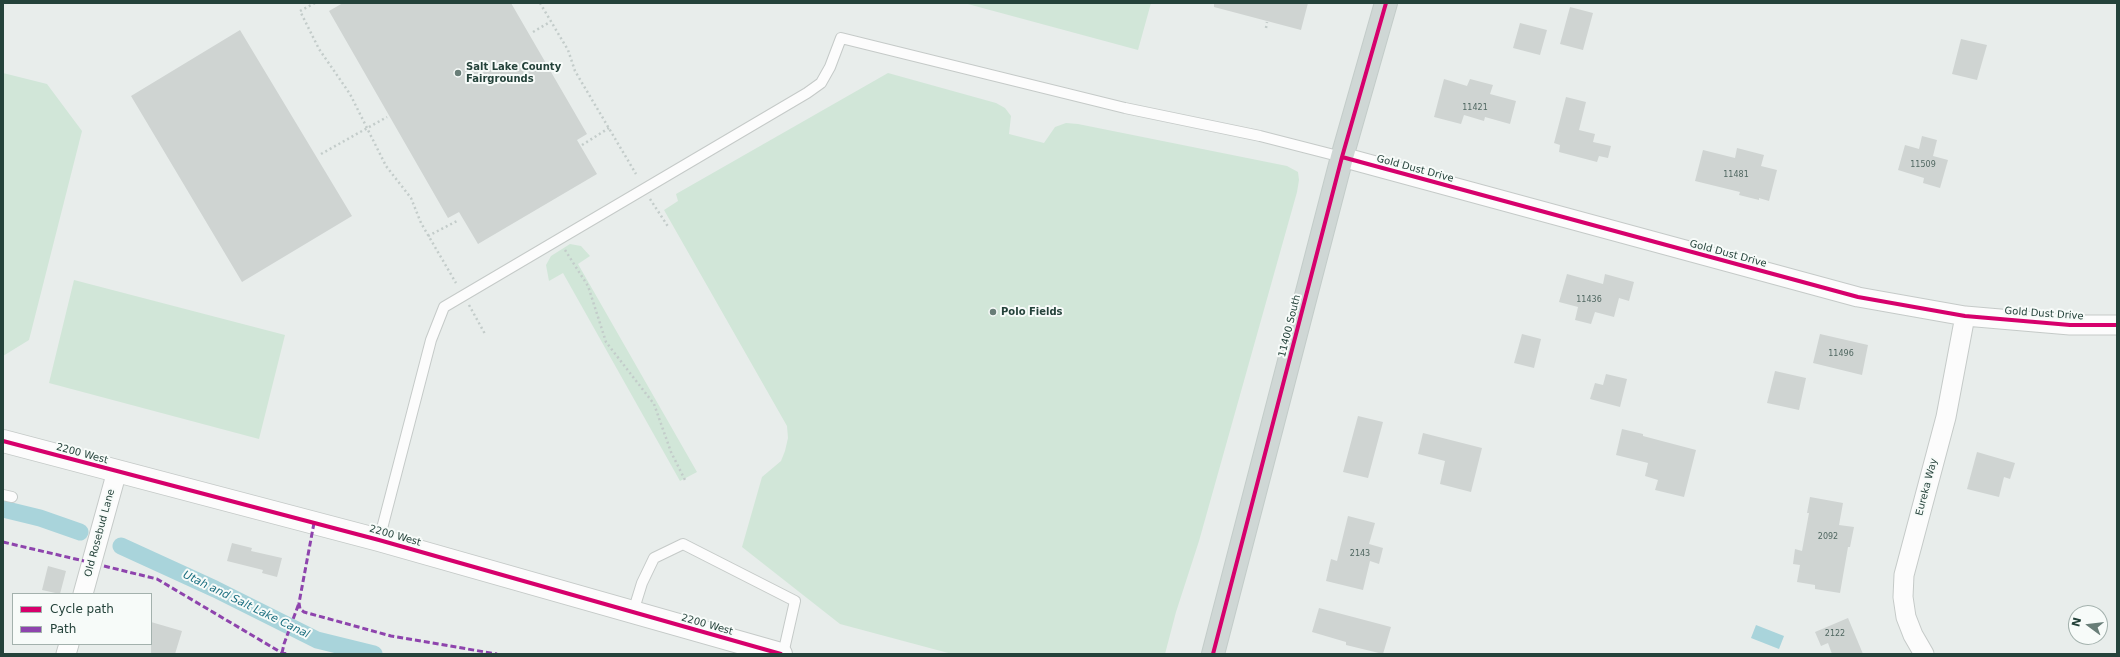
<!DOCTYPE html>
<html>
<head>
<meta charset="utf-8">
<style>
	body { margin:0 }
	#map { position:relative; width:2120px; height:657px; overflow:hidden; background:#e8edeb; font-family:"DejaVu Sans",sans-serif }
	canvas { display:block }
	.frame { position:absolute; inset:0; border:4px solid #24423a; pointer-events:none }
	.legend { position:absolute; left:12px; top:593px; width:140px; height:52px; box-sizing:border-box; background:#f7fbf9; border:1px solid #a3b1ad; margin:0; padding:5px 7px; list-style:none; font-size:12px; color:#24423a }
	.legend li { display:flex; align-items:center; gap:8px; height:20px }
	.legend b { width:20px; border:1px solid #a3b1ad }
	.north { position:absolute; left:2068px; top:605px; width:40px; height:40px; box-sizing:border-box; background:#f7fbf9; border:1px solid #a3b1ad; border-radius:50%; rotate:285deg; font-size:11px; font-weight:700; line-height:16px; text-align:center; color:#24423a }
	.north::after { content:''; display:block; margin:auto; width:14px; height:18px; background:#697e78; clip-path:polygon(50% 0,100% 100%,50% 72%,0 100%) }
</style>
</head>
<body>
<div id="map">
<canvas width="2120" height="657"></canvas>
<div class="frame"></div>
<ul class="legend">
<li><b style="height:5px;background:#d6006c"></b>Cycle path</li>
<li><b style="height:5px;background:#8e44ad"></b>Path</li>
</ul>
<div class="north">N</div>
</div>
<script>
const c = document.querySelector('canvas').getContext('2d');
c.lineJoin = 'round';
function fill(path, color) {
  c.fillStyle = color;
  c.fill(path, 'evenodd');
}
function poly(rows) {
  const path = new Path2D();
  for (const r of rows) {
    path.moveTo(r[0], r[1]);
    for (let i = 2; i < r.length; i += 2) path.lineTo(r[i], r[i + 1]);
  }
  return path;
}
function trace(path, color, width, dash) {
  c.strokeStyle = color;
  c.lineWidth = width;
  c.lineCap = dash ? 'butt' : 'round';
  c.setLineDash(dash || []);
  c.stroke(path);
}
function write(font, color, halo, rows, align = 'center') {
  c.font = font + ' "DejaVu Sans",sans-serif';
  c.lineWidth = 4;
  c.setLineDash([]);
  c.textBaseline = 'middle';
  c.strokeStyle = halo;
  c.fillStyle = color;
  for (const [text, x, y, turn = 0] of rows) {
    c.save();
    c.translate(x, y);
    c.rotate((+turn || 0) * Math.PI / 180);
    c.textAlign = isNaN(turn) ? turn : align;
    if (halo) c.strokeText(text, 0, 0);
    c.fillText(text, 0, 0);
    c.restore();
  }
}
const green = poly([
	[964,3,1151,3,1138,50],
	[3,73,47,84,82,131,29,340,3,356],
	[888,73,996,103,1005,108,1011,116,1009,134,1044,143,1055,127,1066,123,1078,124,1287,166,1298,172,1299,180,1297,192,1199,541,1176,612,1165,654,952,654,840,624,742,547,762,477,781,461,785,451,788,438,787,426,664,210,678,201,676,194],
	[570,244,581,246,590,256,578,264,697,472,680,481,563,273,549,281,546,265,551,256],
	[74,280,285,335,259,439,49,383]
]);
const water = poly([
	[1756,625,1784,636,1779,649,1751,638]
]);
const canal = poly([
	[3,509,40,518,80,532],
	[121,546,215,589,317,640,374,654]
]);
const building = poly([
	[343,3,511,3,587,134,577,140,597,174,478,244,459,212,448,218,329,11],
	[1214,3,1308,3,1301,30,1214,7],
	[1570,7,1593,13,1583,50,1560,44],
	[1520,23,1547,30,1540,55,1513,48],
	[240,30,352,216,242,282,131,96],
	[1961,39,1987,45,1977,80,1952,74],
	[1444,79,1467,86,1470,79,1493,85,1490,94,1516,101,1510,124,1485,117,1484,121,1464,115,1461,124,1434,117],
	[1566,97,1586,102,1579,130,1595,134,1593,142,1611,146,1608,158,1599,156,1597,162,1559,152,1560,145,1554,143],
	[1922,136,1937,140,1933,156,1948,160,1940,188,1923,183,1924,178,1898,170,1905,145,1919,149],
	[1737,148,1764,155,1761,166,1777,170,1769,201,1759,198,1759,200,1739,195,1740,192,1695,181,1703,150,1735,158],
	[1567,274,1603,284,1605,274,1634,282,1629,301,1619,298,1614,317,1595,312,1591,324,1575,320,1578,307,1559,302],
	[1522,334,1541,339,1534,368,1514,363],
	[1820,334,1868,345,1862,375,1813,363],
	[1775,371,1806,378,1799,410,1767,403],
	[1606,374,1627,379,1620,407,1590,399,1595,383,1603,385],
	[1358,416,1383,422,1368,478,1343,472],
	[1622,429,1643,434,1643,436,1696,450,1684,497,1655,490,1658,480,1645,476,1648,463,1616,455],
	[1423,433,1482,448,1471,492,1440,484,1445,461,1418,454],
	[1977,452,2015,463,2010,479,2004,477,1999,497,1967,489],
	[1810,497,1843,503,1839,525,1854,527,1850,547,1848,547,1840,593,1815,589,1815,585,1797,582,1800,565,1793,564,1795,549,1802,551,1809,513,1807,513],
	[1348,516,1375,523,1369,544,1383,548,1379,564,1370,561,1363,590,1326,581,1331,559,1337,561],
	[232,543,252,548,251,551,282,558,277,577,262,573,263,570,227,561],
	[48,566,66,571,60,594,42,590],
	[1319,608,1391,627,1383,654,1346,645,1346,642,1312,632],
	[1848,618,1863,654,1832,654,1828,643,1821,646,1815,632],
	[151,622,182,631,175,654,151,654]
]);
const path = poly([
	[315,3,300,11,319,49,350,94,386,166,411,198,421,223,456,283],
	[540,3,568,50,575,71,636,174],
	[1266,28,1267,22],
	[533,32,550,22],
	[582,145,609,128],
	[321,154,387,117],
	[650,199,669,228],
	[428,236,457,221],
	[565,250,588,286,606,342,654,404,671,452,685,480],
	[469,305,485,334]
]);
const service = poly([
	[3,495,12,497],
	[379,540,431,340,444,307,807,93,821,83,830,67,841,38,1125,108,1260,136,1342,157],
	[633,612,642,583,654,558,683,544,795,601,783,654]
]);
const minor = poly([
	[1342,157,1858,297,1965,316,2070,325,2117,325],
	[83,594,117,471],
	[66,654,69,644],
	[1924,654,1913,635,1906,617,1903,597,1904,575,1946,417,1965,316]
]);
const tertiary = poly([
	[3,441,379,540,781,654]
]);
const primary = poly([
	[1213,654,1342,157,1386,3]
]);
const quiet = poly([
	[314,523,299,603,300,609,304,612,391,636,497,654],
	[3,542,84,561],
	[104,566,157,579,282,653,288,654],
	[282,653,284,644,299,603]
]);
const cycleway = poly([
	[1342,157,1858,297,1965,316,2070,325,2117,325],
	[3,441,379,540,781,654],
	[1213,654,1342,157,1386,3]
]);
const markers = [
	[458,73,4,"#697e78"],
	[993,312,4,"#697e78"]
];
const numberNames = [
	["11421",1475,108],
	["11509",1923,165],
	["11481",1736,175],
	["11436",1589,300],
	["11496",1841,354],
	["2092",1828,537],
	["2143",1360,554],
	["2122",1835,634]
];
const poiNames = [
	["Salt Lake County",466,67],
	["Fairgrounds",466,79],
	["Polo Fields",1001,312]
];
const streetNames = [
	["Gold Dust Drive",1415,169,15],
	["Gold Dust Drive",1728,254,15],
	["Gold Dust Drive",2044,314,4],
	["11400 South",1290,326,-76],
	["2200 West",82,454,15],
	["Eureka Way",1927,487,-75],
	["Old Rosebud Lane",100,533,-75],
	["2200 West",395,536,16],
	["2200 West",707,625,16]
];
const waterNames = [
	["Utah and Salt Lake Canal",246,605,26]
];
fill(green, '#d1e6d8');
fill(water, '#a9d4db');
trace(canal, '#a9d4db', 17);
fill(building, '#cfd4d2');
trace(service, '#c5cac8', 12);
trace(minor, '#c5cac8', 21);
trace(tertiary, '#c5cac8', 24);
trace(primary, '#c3ccc9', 24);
trace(path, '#c3ccca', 2.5, [2, 3]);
trace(service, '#fcfcfc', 10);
trace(minor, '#fcfcfc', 19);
trace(tertiary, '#fcfcfc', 22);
trace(primary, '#cfd7d5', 22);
trace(quiet, '#8e44ad', 3, [6, 3]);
trace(cycleway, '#d6006c', 4);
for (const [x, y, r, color] of markers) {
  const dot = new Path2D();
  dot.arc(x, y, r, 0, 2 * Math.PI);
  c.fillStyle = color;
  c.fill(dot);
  trace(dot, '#f7fbf9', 1.5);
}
write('8px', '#506761', null, numberNames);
write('bold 10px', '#24423a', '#f7fbf9', poiNames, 'left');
write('10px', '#24423a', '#f7fbf9', streetNames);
write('italic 11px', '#1c6f80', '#f7fbf9', waterNames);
</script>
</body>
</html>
